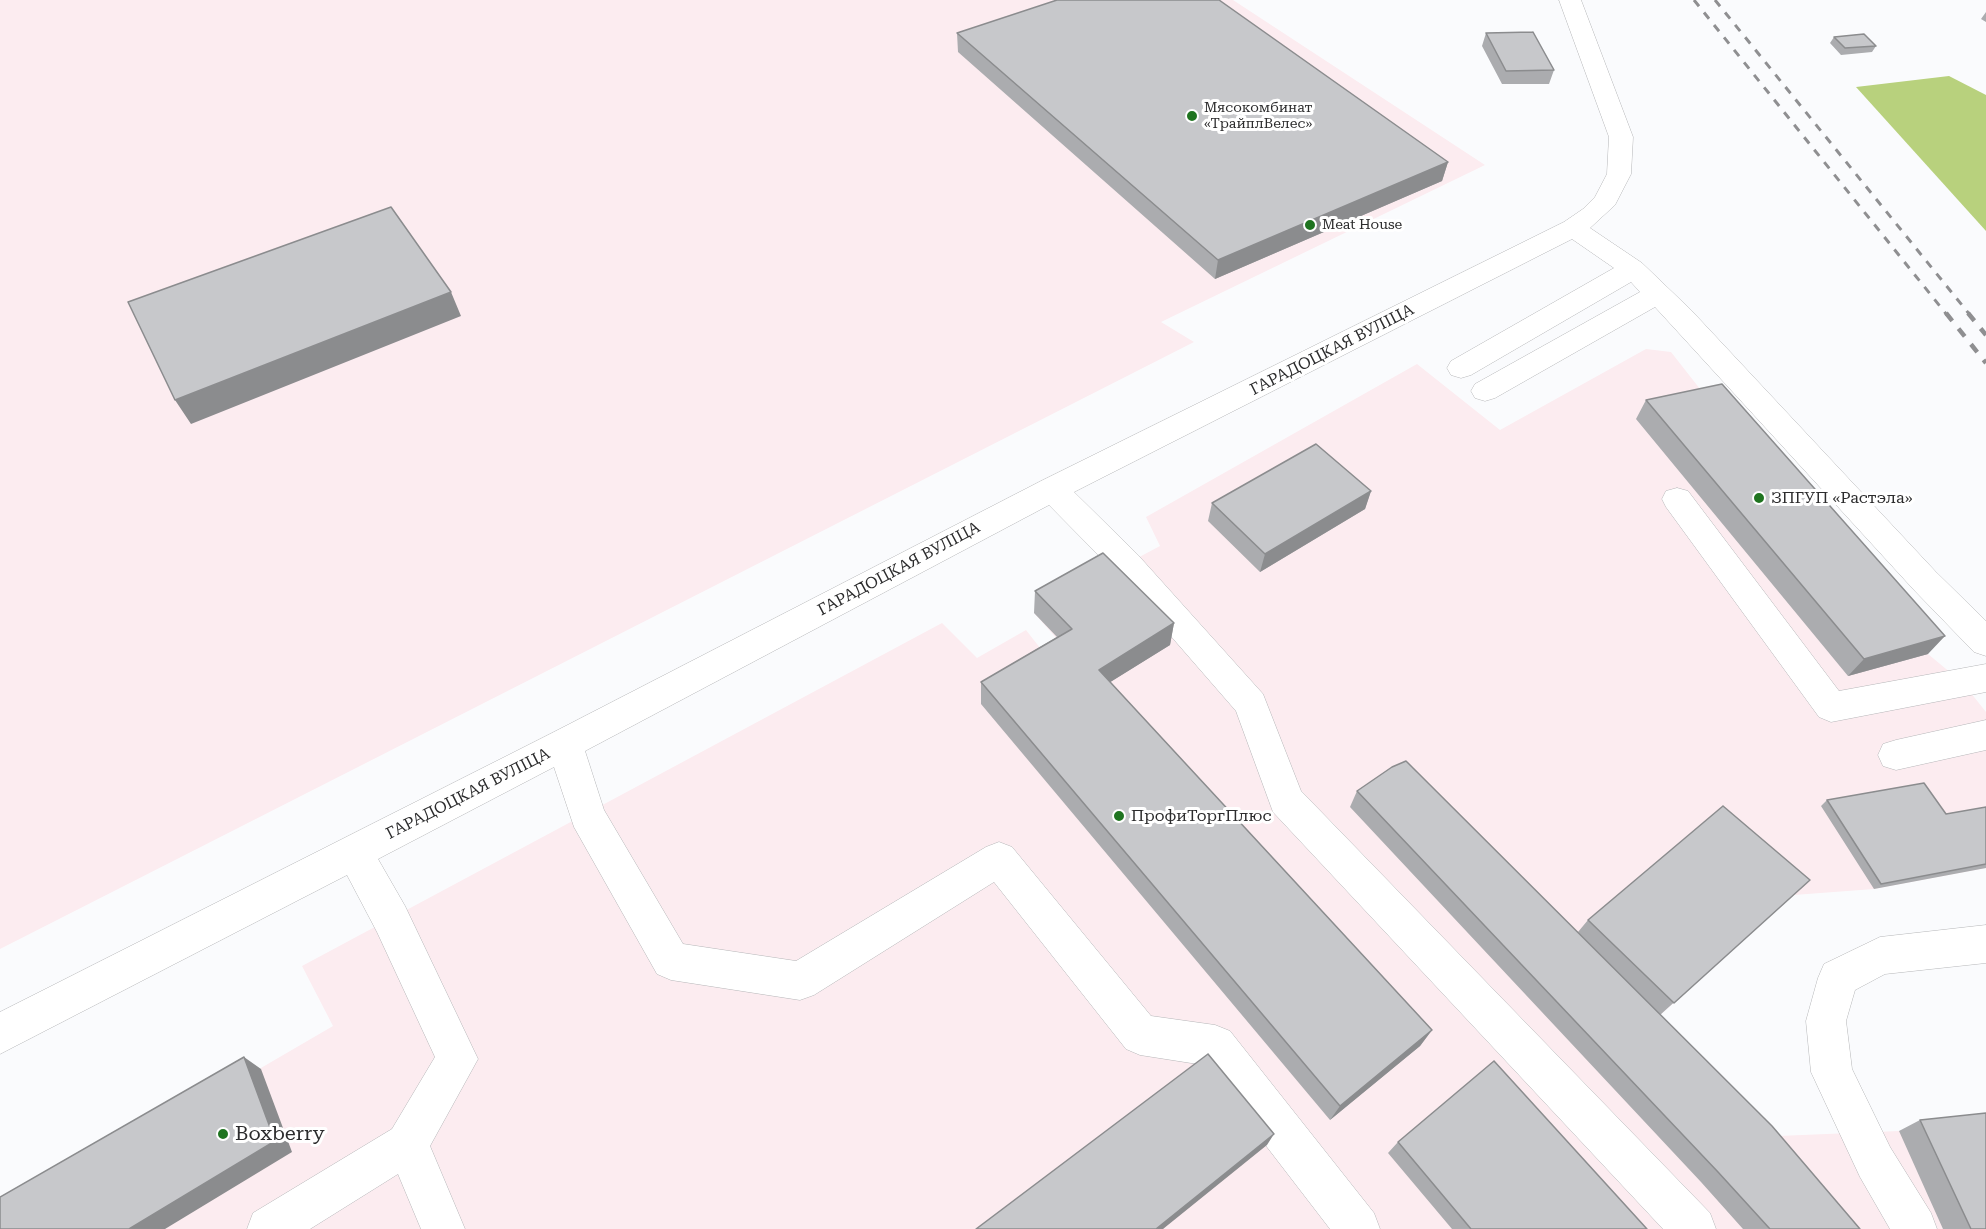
<!DOCTYPE html>
<html>
<head>
<meta charset="utf-8">
<style>
	body { margin:0 }
	canvas { display:block; background:#fafbfd }
</style>
</head>
<body>
<canvas width="1986" height="1229"></canvas>
<script>
const c = document.querySelector('canvas').getContext('2d');
c.lineJoin = 'round';
function fill(path, color) {
  c.fillStyle = color;
  c.fill(path, 'evenodd');
}
function poly(rows) {
  const path = new Path2D();
  for (const r of rows) {
    path.moveTo(r[0], r[1]);
    for (let i = 2; i < r.length; i += 2) path.lineTo(r[i], r[i + 1]);
  }
  return path;
}
function trace(path, color, width, dash) {
  c.strokeStyle = color;
  c.lineWidth = width;
  c.lineCap = dash ? 'butt' : 'round';
  c.setLineDash(dash || []);
  c.stroke(path);
}
function write(font, color, halo, rows, align = 'center') {
  c.font = font + ' "Roboto Serif",serif';
  c.lineWidth = 6;
  c.setLineDash([]);
  c.textBaseline = 'middle';
  c.strokeStyle = halo;
  c.fillStyle = color;
  for (const [text, x, y, turn = 0] of rows) {
    c.save();
    c.translate(x, y);
    c.rotate((+turn || 0) * Math.PI / 180);
    c.textAlign = isNaN(turn) ? turn : align;
    if (halo) c.strokeText(text, 0, 0);
    c.fillText(text, 0, 0);
    c.restore();
  }
}
const industrial = poly([
	[0,0,1233,0,1485,165,1161,322,1194,342,0,949],
	[1646,349,1671,352,1711,403,1928,654,1963,683,1986,712,1986,868,1874,889,1794,895,1659,1016,1754,1137,1899,1131,1986,1122,1986,1229,0,1229,0,1220,333,1026,302,966,942,623,977,658,1026,630,1051,662,1330,1120,1419,1046,1034,613,1160,546,1146,517,1417,364,1500,430]
]);
const forest = poly([
	[1949,76,1986,95,1986,231,1856,87]
]);
const minor = poly([
	[1559,0,1581,0,1633,137,1631,174,1615,205,1590,228,1642,263,1691,310,1936,572,1986,621,1986,656,1974,652,1914,590,1655,307,1495,398,1485,401,1475,398,1471,391,1475,384,1640,292,1631,282,1471,375,1461,378,1451,375,1447,368,1451,361,1614,268,1572,239,1074,492,1138,555,1263,694,1301,791,1710,1213,1716,1229,1663,1229,1273,812,1236,711,1116,573,1049,505,585,751,604,810,683,944,796,961,986,847,999,842,1012,847,1151,1016,1215,1025,1230,1031,1374,1213,1380,1229,1330,1229,1204,1065,1140,1055,1126,1049,994,882,814,995,800,1000,671,980,657,974,574,827,554,767,378,859,405,906,478,1059,430,1146,465,1229,421,1229,398,1174,310,1229,247,1229,253,1213,392,1129,435,1057,377,932,347,875,0,1054,0,1012,552,733,1041,481,1564,222,1583,209,1595,197,1607,174,1609,137,1559,0],
	[1677,488,1688,491,1839,691,1986,664,1986,692,1831,722,1819,717,1666,507,1662,499,1666,491,1677,488],
	[1986,720,1986,750,1896,770,1883,766,1878,755,1883,744,1896,740,1986,720],
	[1986,925,1986,963,1885,974,1855,990,1846,1021,1852,1069,1890,1147,1931,1213,1937,1229,1890,1229,1860,1177,1811,1072,1806,1021,1818,978,1824,964,1880,937,1986,925]
]);
const railFar1 = poly([
	[1694,0,1947,315],
	[1715,0,1970,315]
]);
const rail = poly([
	[1946,313,1986,363],
	[1968,313,1986,335]
]);
const wall = poly([
	[1986,12,1986,22,1981,19],
	[957,33,1448,162,1442,181,1215,279,958,52],
	[1486,33,1554,70,1549,84,1502,84,1482,46],
	[1834,37,1876,46,1872,52,1841,55,1830,43],
	[1646,400,1928,654,1848,676,1636,419],
	[1371,491,1365,509,1260,572,1208,521,1212,503],
	[1035,591,1174,623,1170,645,1110,682,1432,1030,1420,1046,1330,1120,981,704,981,682,1057,637,1034,613],
	[1357,791,1578,932,1588,920,1810,880,1660,1015,1860,1229,1743,1229,1701,1182,1350,807],
	[1827,800,1946,814,1986,807,1986,868,1874,889,1821,806],
	[1920,1120,1986,1229,1943,1229,1899,1131],
	[1398,1142,1647,1229,1452,1229,1388,1153]
]);
const shadedWall = poly([
	[1448,162,1442,181,1215,279,1218,260],
	[451,292,461,316,191,424,175,400],
	[1371,491,1365,509,1260,572,1265,554],
	[1174,623,1170,645,1096,691,1099,670],
	[1945,636,1928,654,1848,676,1864,659],
	[1432,1030,1420,1046,1330,1120,1340,1106],
	[244,1057,261,1069,292,1152,165,1229,129,1229],
	[1274,1134,1267,1145,1163,1229,1156,1229]
]);
const building = poly([
	[1057,0,1219,0,1448,162,1218,260,957,33,1057,0],
	[1533,32,1554,70,1506,71,1486,33,1533,32],
	[1864,34,1876,46,1845,48,1834,37,1864,34],
	[391,207,451,292,175,400,128,302,391,207],
	[1722,384,1945,636,1864,659,1646,400,1722,384],
	[1316,444,1371,491,1265,554,1212,503,1316,444],
	[1103,553,1174,623,1099,670,1432,1030,1340,1106,981,682,1072,629,1035,591,1103,553],
	[1406,761,1772,1126,1860,1229,1770,1229,1718,1172,1357,791,1392,767,1406,761],
	[1924,783,1946,814,1986,807,1986,864,1881,884,1827,800,1924,783],
	[1723,806,1810,880,1674,1003,1588,920,1723,806],
	[1208,1054,1274,1134,1156,1229,976,1229,1208,1054],
	[244,1057,275,1141,129,1229,0,1229,0,1197,244,1057],
	[1494,1061,1647,1229,1471,1229,1398,1142,1494,1061],
	[1986,1113,1986,1229,1971,1229,1920,1120,1986,1113]
]);
const markers = [
	[1192,116,6,"#1f7420"],
	[1310,225,6,"#1f7420"],
	[1759,498,6,"#1f7420"],
	[1119,816,6,"#1f7420"],
	[223,1134,6,"#1f7420"]
];
const farPoinames = [
	["Мясокомбинат",1204,108],
	["«ТрайплВелес»",1204,124],
	["Meat House",1322,225]
];
const streetNames = [
	["ГАРАДОЦКАЯ ВУЛІЦА",1332,350,-27],
	["ГАРАДОЦКАЯ ВУЛІЦА",899,569,-28],
	["ГАРАДОЦКАЯ ВУЛІЦА",468,794,-27]
];
const poiNames = [
	["ЗПГУП «Растэла»",1771,498],
	["ПрофиТоргПлюс",1131,816]
];
const nearPoinames = [
	["Boxberry",235,1134]
];
fill(industrial, '#fcecf0');
fill(forest, '#b8d17d');
trace(minor, '#b6b7b9', 1);
fill(minor, '#fff');
trace(railFar1, '#8f8f91', 3, [8, 8]);
trace(rail, '#8f8f91', 4.5, [10, 10]);
fill(wall, '#abacaf');
fill(shadedWall, '#8b8c8e');
fill(building, '#c7c8cb');
trace(building, '#8b8c8e', 1.5);
for (const [x, y, r, color] of markers) {
  const dot = new Path2D();
  dot.arc(x, y, r, 0, 2 * Math.PI);
  c.fillStyle = color;
  c.fill(dot);
  trace(dot, '#fff', 2);
}
write('14px', '#2c2c2d', '#fff', farPoinames, 'left');
write('16px', '#2c2c2d', '#fff', streetNames);
write('16px', '#2c2c2d', '#fff', poiNames, 'left');
write('20px', '#2c2c2d', '#fff', nearPoinames, 'left');
</script>
</body>
</html>
